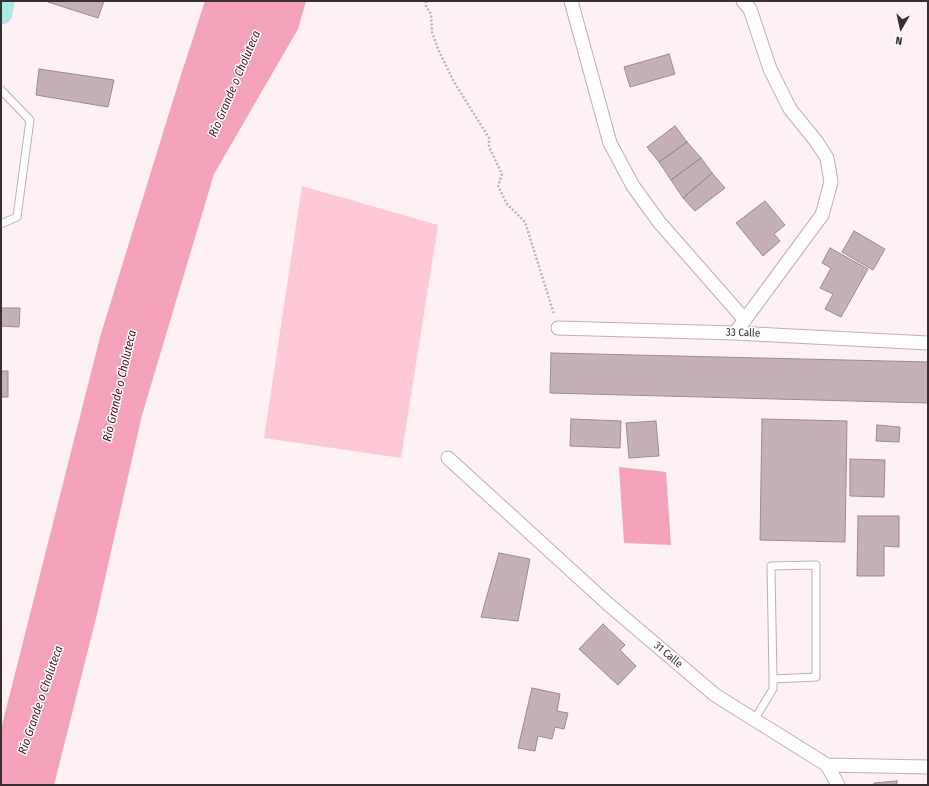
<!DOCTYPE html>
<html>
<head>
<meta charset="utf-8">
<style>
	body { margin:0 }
	#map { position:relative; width:929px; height:786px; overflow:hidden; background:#fdf1f4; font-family:"Fira Sans Condensed",sans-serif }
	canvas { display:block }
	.frame { position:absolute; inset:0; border:2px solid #372f31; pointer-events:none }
	.north { position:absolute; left:881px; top:8px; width:40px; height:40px; -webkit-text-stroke:3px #fff; paint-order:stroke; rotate:189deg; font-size:11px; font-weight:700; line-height:16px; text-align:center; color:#372f31 }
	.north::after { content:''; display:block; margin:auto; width:14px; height:18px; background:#372f31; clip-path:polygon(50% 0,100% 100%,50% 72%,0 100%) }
</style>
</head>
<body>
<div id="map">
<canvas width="929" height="786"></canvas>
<div class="frame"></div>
<div class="north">N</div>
</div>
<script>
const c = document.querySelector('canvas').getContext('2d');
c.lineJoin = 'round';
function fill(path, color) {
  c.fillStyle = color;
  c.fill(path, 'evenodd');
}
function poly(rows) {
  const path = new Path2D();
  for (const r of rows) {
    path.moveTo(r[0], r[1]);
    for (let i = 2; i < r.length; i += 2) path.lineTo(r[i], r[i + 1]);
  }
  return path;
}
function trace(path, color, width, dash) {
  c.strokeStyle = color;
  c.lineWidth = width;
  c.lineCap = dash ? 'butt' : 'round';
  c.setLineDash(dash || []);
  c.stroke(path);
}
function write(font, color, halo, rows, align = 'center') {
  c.font = font + ' "Fira Sans Condensed",sans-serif';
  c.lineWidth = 3;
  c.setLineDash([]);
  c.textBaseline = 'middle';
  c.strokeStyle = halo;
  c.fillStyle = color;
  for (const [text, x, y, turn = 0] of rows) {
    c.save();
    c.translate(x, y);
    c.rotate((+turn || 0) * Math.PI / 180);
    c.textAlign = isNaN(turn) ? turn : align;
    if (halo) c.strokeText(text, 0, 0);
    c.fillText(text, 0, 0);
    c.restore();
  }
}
const green = poly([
	[302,186,438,225,401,458,264,438]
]);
const water = poly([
	[205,1,306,1,298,29,214,174,142,415,96,618,54,785,1,785,1,729,100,337,179,81],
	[619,467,666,472,671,545,624,543]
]);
const building = poly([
	[48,1,104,1,98,18,48,2,48,1],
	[669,54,675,74,630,87,624,67,669,54],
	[39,69,114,80,108,107,36,95,39,69],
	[675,126,687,142,659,162,647,147,675,126],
	[687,142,701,158,671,180,659,162,687,142],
	[701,158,712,173,683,198,671,180,701,158],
	[712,173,725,188,695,211,683,198,712,173],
	[765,201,785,225,774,234,780,241,763,256,736,223,765,201],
	[854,231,885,249,873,270,842,252,854,231],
	[830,248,868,269,841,317,825,309,833,294,820,288,831,268,822,263,830,248],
	[1,308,20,308,19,327,1,326,1,308],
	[551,353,928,362,928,403,550,393,551,353],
	[1,371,8,371,8,397,1,397,1,371],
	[571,419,621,421,620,448,570,446,571,419],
	[762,419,847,421,845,542,760,540,762,419],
	[656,421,659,456,629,458,626,423,656,421],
	[877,425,900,427,899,442,876,441,877,425],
	[850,459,885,460,884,497,850,496,850,459],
	[858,516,899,516,899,547,884,546,884,576,857,576,858,516],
	[499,553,530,559,518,621,481,617,499,553],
	[603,624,625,645,620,650,636,666,618,685,579,649,603,624],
	[532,688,560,694,557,711,568,713,564,729,555,727,552,739,538,736,535,751,518,748,532,688],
	[897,781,897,785,874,785,874,783,897,781]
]);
const path = poly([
	[426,1,426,6,431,14,432,32,438,49,454,82,489,138,489,147,502,174,498,186,507,204,525,222,554,314]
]);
const lane = poly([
	[1,90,30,120,17,217,1,224],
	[754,720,773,689,773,679,771,566,816,565,816,677,773,679]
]);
const street = poly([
	[571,1,610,143,633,186,659,222,745,320],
	[558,328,735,333,928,343],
	[735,333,822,215,831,182,827,158,816,141,790,109,770,69,750,9,743,1],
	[448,458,608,604,715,695,827,765,928,767],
	[827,765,838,785]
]);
const primary = poly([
	[1,13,3,1]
]);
const streetNames = [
	["33 Calle",743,333,2],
	["31 Calle",668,655,40]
];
const waterNames = [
	["Río Grande o Choluteca",235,84,-67],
	["Río Grande o Choluteca",120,386,-77],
	["Río Grande o Choluteca",41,700,-71]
];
fill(green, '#ffc8d6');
fill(water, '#f4a2b9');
fill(building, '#c4b0b5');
trace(building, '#9b898d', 1);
trace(lane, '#c0adb1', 9);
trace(street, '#c0adb1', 15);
trace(primary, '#d3d1d2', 23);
trace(path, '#bdb2b5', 2.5, [2, 2]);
trace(lane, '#fff', 7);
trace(street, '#fff', 13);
trace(primary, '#a9ebe8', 21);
write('11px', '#372f31', '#fff', streetNames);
write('italic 12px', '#4c0e26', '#fff', waterNames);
</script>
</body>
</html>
